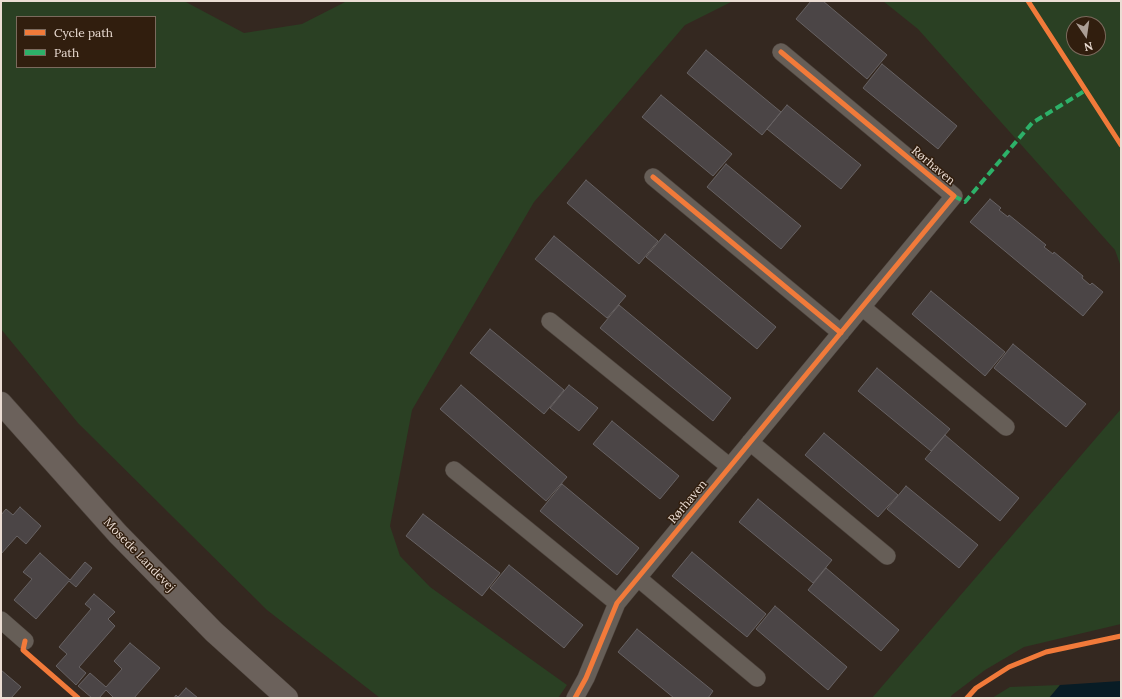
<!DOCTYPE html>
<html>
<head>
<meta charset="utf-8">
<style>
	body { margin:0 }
	#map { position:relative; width:1122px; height:699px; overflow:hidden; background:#342820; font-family:Lora,serif }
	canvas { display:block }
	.frame { position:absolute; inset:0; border:2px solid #ebddd4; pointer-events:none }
	.legend { position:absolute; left:16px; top:16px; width:140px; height:52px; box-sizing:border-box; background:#311e0e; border:1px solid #7b6a5d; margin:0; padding:5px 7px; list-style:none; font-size:12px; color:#ebddd4 }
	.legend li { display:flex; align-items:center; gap:8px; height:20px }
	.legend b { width:20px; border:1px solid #7b6a5d }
	.north { position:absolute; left:1066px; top:16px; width:40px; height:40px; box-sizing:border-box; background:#311e0e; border:1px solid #7b6a5d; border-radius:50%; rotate:167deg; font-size:11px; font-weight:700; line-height:16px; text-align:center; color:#ebddd4 }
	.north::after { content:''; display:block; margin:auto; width:14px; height:18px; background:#ab9e95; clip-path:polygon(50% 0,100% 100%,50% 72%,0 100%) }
</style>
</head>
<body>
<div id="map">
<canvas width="1122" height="699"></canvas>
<div class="frame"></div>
<ul class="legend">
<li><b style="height:5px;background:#f17a3a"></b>Cycle path</li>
<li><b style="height:5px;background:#2db169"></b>Path</li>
</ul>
<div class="north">N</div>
</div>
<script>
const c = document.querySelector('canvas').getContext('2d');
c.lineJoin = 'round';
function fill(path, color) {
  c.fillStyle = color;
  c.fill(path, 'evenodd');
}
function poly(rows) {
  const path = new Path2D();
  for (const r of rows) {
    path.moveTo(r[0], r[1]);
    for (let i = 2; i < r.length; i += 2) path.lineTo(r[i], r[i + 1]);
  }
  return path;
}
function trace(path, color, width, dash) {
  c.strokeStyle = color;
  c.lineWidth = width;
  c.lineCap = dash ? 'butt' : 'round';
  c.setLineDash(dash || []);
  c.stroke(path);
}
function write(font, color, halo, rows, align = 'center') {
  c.font = font + ' Lora,serif';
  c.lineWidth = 3;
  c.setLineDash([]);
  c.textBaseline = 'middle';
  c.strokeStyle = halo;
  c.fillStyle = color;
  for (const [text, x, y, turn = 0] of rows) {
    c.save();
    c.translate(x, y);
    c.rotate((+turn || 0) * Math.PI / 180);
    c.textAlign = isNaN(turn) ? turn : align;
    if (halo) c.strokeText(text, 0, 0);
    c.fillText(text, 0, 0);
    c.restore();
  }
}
const green = poly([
	[1,1,184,1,244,33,302,24,347,1,733,1,685,25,534,202,412,410,390,526,400,556,430,587,567,685,558,698,380,698,267,610,78,423,1,329],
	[17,17,155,17,155,67,17,67],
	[883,1,1121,1,1121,267,1115,250,918,29],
	[1074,24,1098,24,1098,48,1074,48],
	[1121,409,1121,624,1024,647,985,670,952,695,950,698,872,698],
	[1060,685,1049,698,992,698,1010,687]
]);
const water = poly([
	[1121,681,1121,698,1049,698,1060,685]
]);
const building = poly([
	[811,1,823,1,887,55,867,79,796,19,811,1],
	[706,50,781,112,762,135,687,73,706,50],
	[882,64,957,126,938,149,863,88,882,64],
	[661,95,732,154,713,176,642,117,661,95],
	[787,105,861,165,841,189,767,129,787,105],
	[726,164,801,226,781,249,707,187,726,164],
	[586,180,658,241,639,264,567,203,586,180],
	[990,199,1001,208,999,210,1008,217,1009,215,1046,245,1044,247,1053,254,1054,252,1083,276,1082,278,1090,285,1092,283,1103,292,1083,316,970,222,990,199],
	[665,234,776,327,757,349,646,257,665,234],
	[554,236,626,296,607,318,535,259,554,236],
	[931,291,1005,352,985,376,912,314,931,291],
	[619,305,731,398,713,421,600,328,619,305],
	[490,329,564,390,544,414,470,353,490,329],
	[1013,344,1086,404,1066,427,994,368,1013,344],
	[877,368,950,429,931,451,858,391,877,368],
	[461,385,567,477,546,501,440,409,461,385],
	[569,385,598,408,579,431,550,408,569,385],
	[612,421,679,476,660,499,593,444,612,421],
	[824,433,898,495,878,517,805,455,824,433],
	[945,435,1019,498,1000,521,925,459,945,435],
	[562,484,639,548,617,575,540,511,562,484],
	[906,486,978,545,959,568,887,509,906,486],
	[758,499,832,560,813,583,739,522,758,499],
	[20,507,41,526,26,544,17,536,1,554,1,515,6,509,13,515,20,507],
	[423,514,500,573,482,596,406,536,423,514],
	[692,552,766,614,747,637,672,576,692,552],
	[40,553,70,580,85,562,92,568,76,587,69,581,36,619,14,600,32,579,23,572,40,553],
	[509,565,583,625,564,648,490,588,509,565],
	[826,568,899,630,881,651,808,590,826,568],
	[94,594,115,612,108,619,115,626,79,667,86,673,76,685,56,666,67,654,59,647,91,609,85,604,94,594],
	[775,606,847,667,828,690,756,629,775,606],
	[637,629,713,691,708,698,674,698,618,652,637,629],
	[130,643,160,668,134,698,114,698,106,690,99,698,92,698,78,686,90,673,106,687,122,669,114,661,130,643],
	[1,670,21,687,11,698,1,698,1,670],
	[186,688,198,698,174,698,176,695,178,697,186,688]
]);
const minor = poly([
	[653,177,841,333],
	[862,307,1006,427],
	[550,321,730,467],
	[750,442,887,556],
	[454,470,617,603],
	[638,578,757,678],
	[1,620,25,641],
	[575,698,586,678,617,603,954,196,781,52]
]);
const secondary = poly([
	[1,403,118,534,214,632,287,698]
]);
const quiet = poly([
	[954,196,965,202,1032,123,1086,90]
]);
const cycleway = poly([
	[1028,1,1121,145],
	[653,177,841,333],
	[25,641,23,650,78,698],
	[575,698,586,678,617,603,954,196,781,52],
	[967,698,976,688,1009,667,1046,652,1121,636]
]);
const streetNames = [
	["Rørhaven",933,166,40],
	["Rørhaven",688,502,-50],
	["Mosede Landevej",139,555,46]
];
fill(green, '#2a4023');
fill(water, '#081c25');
fill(building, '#4b4546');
trace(building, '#676263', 1);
trace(minor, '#4d433c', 18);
trace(secondary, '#4d433c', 23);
trace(minor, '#665e57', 17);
trace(secondary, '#6b615b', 22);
trace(quiet, '#2db169', 4, [8, 4]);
trace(cycleway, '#f17a3a', 5);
write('12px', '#ebddd4', '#311e0e', streetNames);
</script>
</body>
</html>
